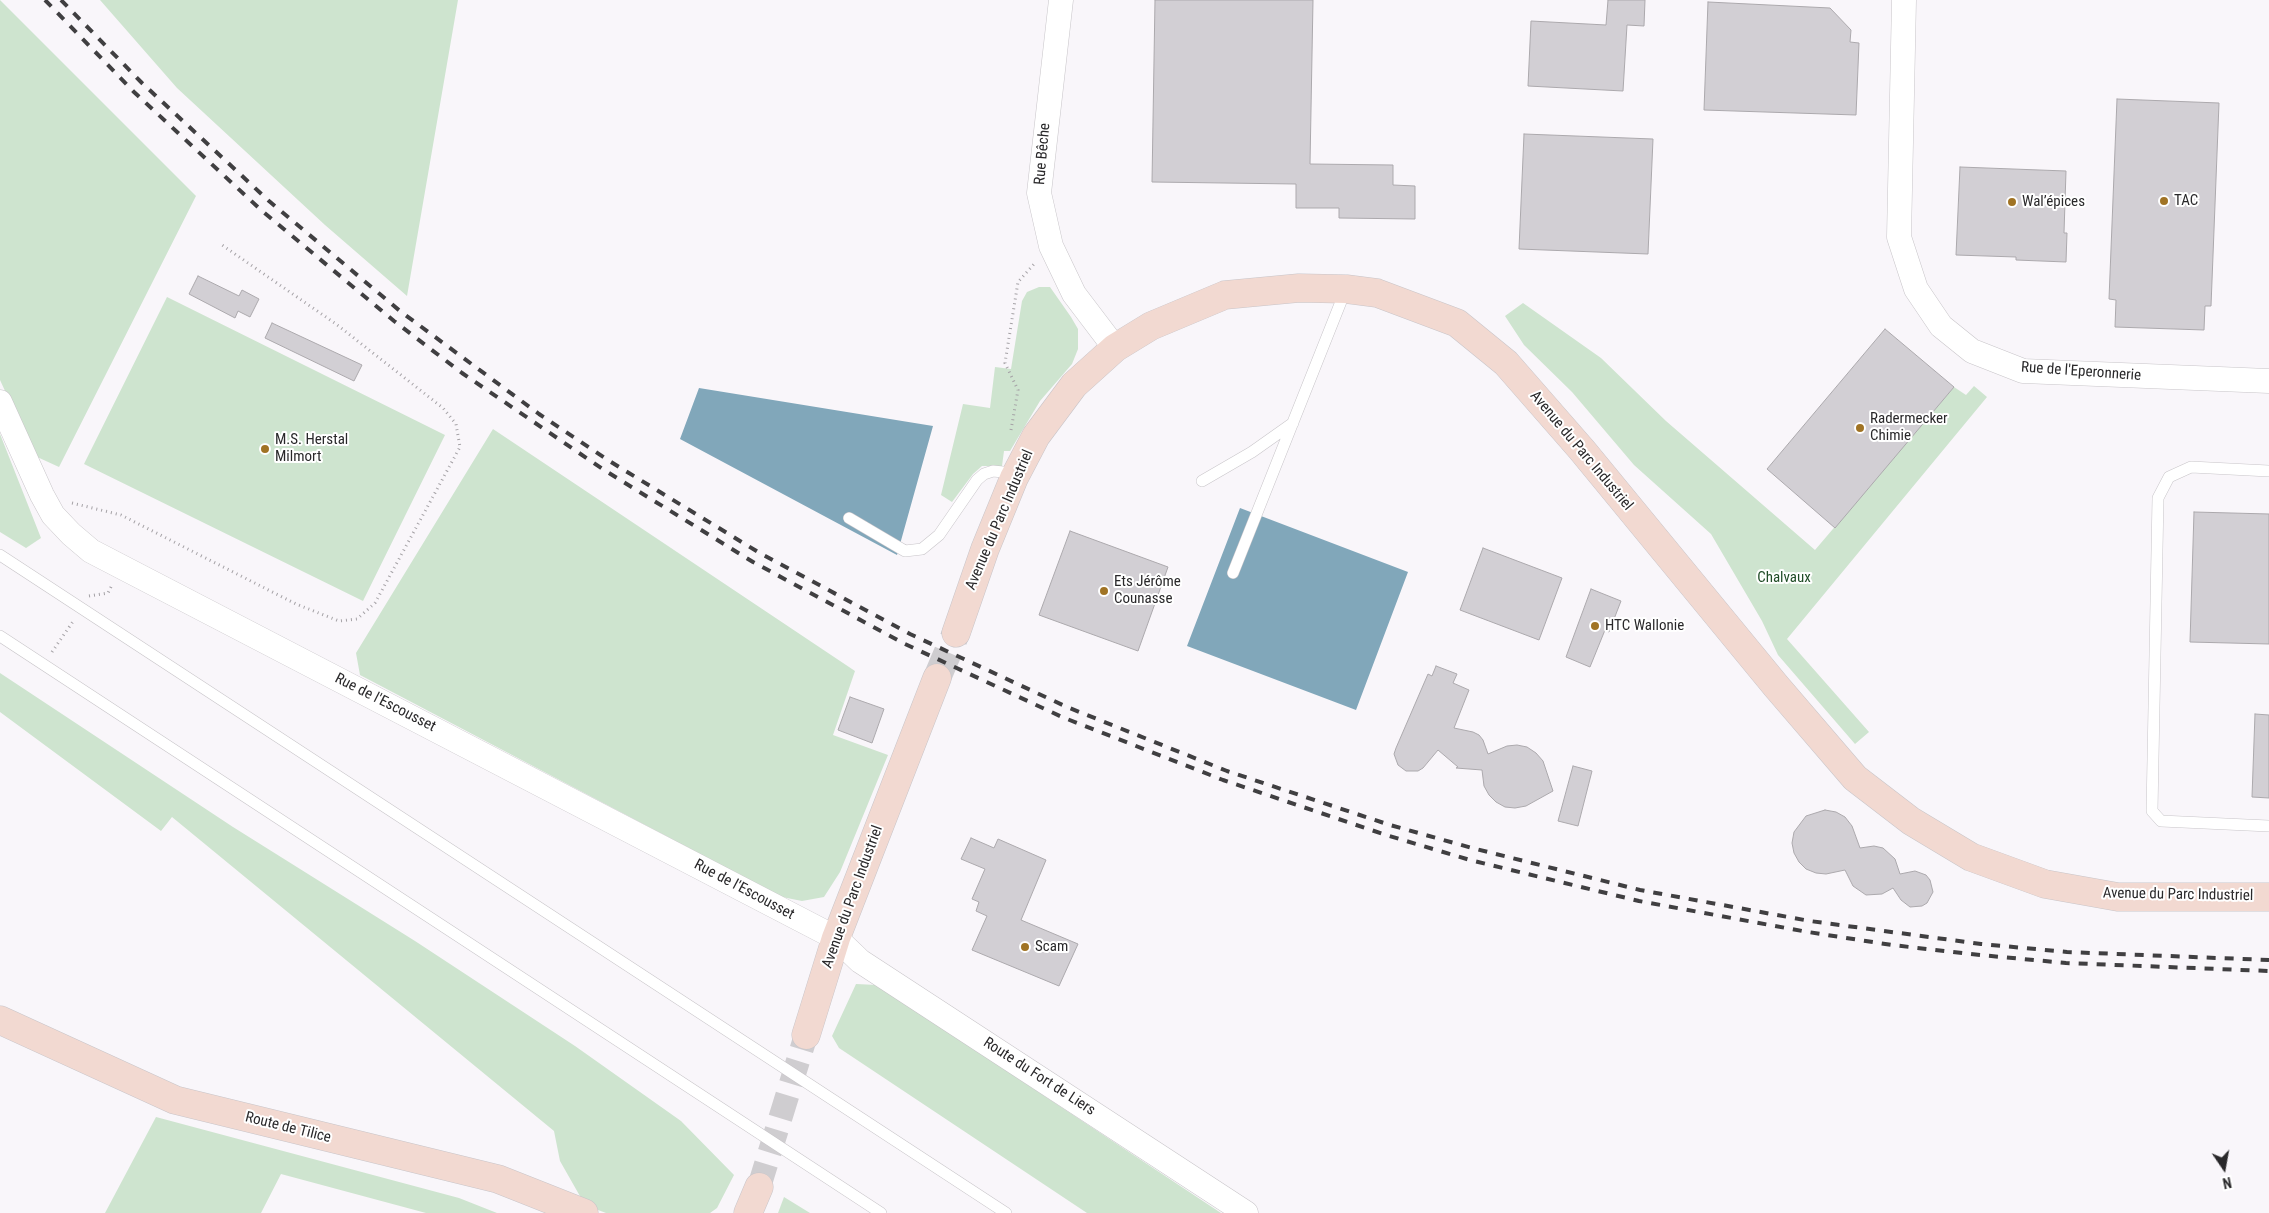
<!DOCTYPE html>
<html>
<head>
<meta charset="utf-8">
<style>
	body { margin:0 }
	#map { position:relative; width:2269px; height:1213px; overflow:hidden; background:#f9f6fa; font-family:"Roboto Condensed",sans-serif }
	canvas { display:block }
	.north { position:absolute; left:2199px; top:1143px; width:50px; height:50px; -webkit-text-stroke:4px #fff; paint-order:stroke; rotate:168deg; font-size:14px; font-weight:700; line-height:20px; text-align:center; color:#29282a }
	.north::after { content:''; display:block; margin:auto; width:18px; height:22px; background:#29282a; clip-path:polygon(50% 0,100% 100%,50% 72%,0 100%) }
</style>
</head>
<body>
<div id="map">
<canvas width="2269" height="1213"></canvas>
<div class="north">N</div>
</div>
<script>
const c = document.querySelector('canvas').getContext('2d');
c.lineJoin = 'round';
function fill(path, color) {
  c.fillStyle = color;
  c.fill(path, 'evenodd');
}
function poly(rows) {
  const path = new Path2D();
  for (const r of rows) {
    path.moveTo(r[0], r[1]);
    for (let i = 2; i < r.length; i += 2) path.lineTo(r[i], r[i + 1]);
  }
  return path;
}
function trace(path, color, width, dash) {
  c.strokeStyle = color;
  c.lineWidth = width;
  c.lineCap = dash ? 'butt' : 'round';
  c.setLineDash(dash || []);
  c.stroke(path);
}
function write(font, color, halo, rows, align = 'center') {
  c.font = font + ' "Roboto Condensed",sans-serif';
  c.lineWidth = 4;
  c.setLineDash([]);
  c.textBaseline = 'middle';
  c.strokeStyle = halo;
  c.fillStyle = color;
  for (const [text, x, y, turn = 0] of rows) {
    c.save();
    c.translate(x, y);
    c.rotate((+turn || 0) * Math.PI / 180);
    c.textAlign = isNaN(turn) ? turn : align;
    if (halo) c.strokeText(text, 0, 0);
    c.fillText(text, 0, 0);
    c.restore();
  }
}
const green = poly([
	[0,0,196,196,59,467,35,456,0,380],
	[100,0,458,0,407,296,325,225,177,88],
	[1039,287,1050,287,1071,317,1078,329,1078,349,1072,364,1040,401,1010,451,1004,451,1002,466,982,466,973,474,952,502,941,495,963,404,990,408,995,367,1011,369,1022,301,1027,292],
	[167,297,445,435,363,601,84,464],
	[1523,303,1601,358,1666,421,1815,550,1954,387,1966,395,1974,386,1987,397,1787,639,1869,732,1855,744,1778,655,1762,621,1711,534,1634,465,1572,392,1524,345,1505,316],
	[493,429,855,671,833,735,888,755,840,872,824,897,802,901,782,897,360,675,356,653],
	[0,434,41,538,26,548,0,532],
	[0,673,233,827,415,941,575,1046,681,1121,734,1175,717,1208,710,1213,606,1213,585,1205,560,1161,554,1131,172,817,161,831,0,712],
	[856,984,877,985,1221,1213,1087,1213,839,1048,832,1036],
	[156,1117,459,1198,497,1213,426,1213,281,1174,261,1213,105,1213],
	[784,1197,810,1213,778,1213]
]);
const water = poly([
	[699,388,933,426,897,555,680,439],
	[1240,508,1408,572,1356,710,1187,646]
]);
const building = poly([
	[1155,0,1313,0,1310,164,1393,165,1393,185,1415,186,1415,219,1339,218,1339,208,1296,208,1296,184,1152,182,1155,0],
	[1608,0,1645,0,1644,26,1627,25,1623,91,1528,86,1531,21,1606,25,1608,0],
	[1708,2,1830,8,1851,30,1850,42,1859,43,1856,115,1704,110,1708,2],
	[2117,99,2219,103,2211,306,2205,306,2204,330,2115,327,2116,300,2109,299,2117,99],
	[1524,134,1653,139,1648,254,1519,249,1524,134],
	[1960,167,2066,171,2064,233,2067,233,2066,262,2016,260,2016,257,1956,255,1960,167],
	[198,276,239,296,242,290,259,299,250,317,238,311,235,318,189,294,198,276],
	[272,323,362,365,354,381,265,338,272,323],
	[1885,329,1954,387,1835,528,1767,469,1885,329],
	[2194,512,2269,514,2269,644,2190,642,2194,512],
	[1070,531,1168,567,1138,651,1039,615,1070,531],
	[1483,548,1562,578,1539,640,1460,610,1483,548],
	[1591,589,1621,601,1609,632,1605,630,1590,667,1566,657,1591,589],
	[1436,666,1457,674,1453,683,1469,690,1454,728,1473,732,1479,735,1483,740,1488,754,1507,746,1517,745,1527,747,1536,753,1543,761,1553,791,1526,806,1515,808,1505,807,1496,802,1489,795,1484,786,1482,770,1456,768,1458,767,1438,750,1423,768,1418,771,1406,771,1398,765,1394,754,1396,748,1428,674,1432,676,1436,666],
	[850,697,884,709,872,743,838,730,850,697],
	[2255,714,2269,715,2269,798,2252,797,2255,714],
	[1573,766,1592,771,1578,826,1558,821,1573,766],
	[1825,810,1836,812,1845,817,1852,826,1860,848,1874,846,1883,848,1895,859,1900,874,1915,871,1926,875,1930,880,1933,892,1927,903,1922,906,1910,907,1901,900,1893,888,1882,894,1866,895,1853,886,1845,870,1826,874,1816,873,1806,869,1799,862,1794,853,1792,843,1794,832,1806,816,1825,810],
	[971,838,994,848,998,839,1046,860,1021,920,1078,944,1059,986,972,950,987,916,976,911,979,902,972,899,985,869,961,859,971,838]
]);
const streetTunnel = poly([
	[759,1187,806,1035]
]);
const secondaryTunnel = poly([
	[937,678,956,633]
]);
const path = poly([
	[1011,430,1018,390,1005,363,1018,282,1035,263],
	[72,503,121,515,296,604,339,621,357,619,375,603,460,447,456,424,443,408,336,324,222,245],
	[89,596,108,593,112,585],
	[52,652,74,620]
]);
const lane = poly([
	[2269,471,2191,467,2169,477,2158,498,2152,811,2161,821,2269,826],
	[1202,481,1252,452,1293,423],
	[849,518,905,551,922,549,939,535,977,480,984,474,993,471,1003,472,1014,478],
	[0,555,1006,1213],
	[1233,573,1346,289],
	[0,636,881,1213]
]);
const street = poly([
	[1061,0,1039,193,1051,246,1074,294,1115,348],
	[1904,0,1899,237,1916,289,1941,326,1972,351,2023,371,2269,381],
	[0,402,42,495,53,515,71,534,91,551,836,938,860,961,1246,1213]
]);
const secondary = poly([
	[956,633,985,549,1014,478,1036,436,1074,385,1115,348,1151,326,1225,295,1299,288,1346,289,1377,293,1457,323,1506,363,1582,450,1776,686,1855,778,1911,821,1971,857,2045,884,2118,897,2269,897],
	[0,1020,175,1100,498,1179,584,1213],
	[806,1035,836,938,937,678],
	[748,1213,759,1187]
]);
const rail = poly([
	[45,0,134,92,261,210,394,321,462,373,604,470,753,562,905,644,1062,717,1223,780,1386,835,1470,860,1639,901,1808,932,1892,945,1980,955,2066,963,2269,971],
	[61,0,142,83,269,201,400,311,539,414,611,462,758,552,910,634,1067,707,1227,771,1390,825,1472,848,1640,890,1810,921,1981,944,2067,952,2269,960]
]);
const markers = [
	[2164,201,5,"#a07324"],
	[2012,202,5,"#a07324"],
	[1860,428,5,"#a07324"],
	[265,449,5,"#a07324"],
	[1104,591,5,"#a07324"],
	[1595,626,5,"#a07324"],
	[1025,947,5,"#a07324"]
];
const streetNames = [
	["Rue Bêche",1043,154,-85],
	["Rue de l'Eperonnerie",2081,372,4],
	["Avenue du Parc Industriel",1581,451,50],
	["Avenue du Parc Industriel",1000,520,-67],
	["Rue de l'Escousset",385,703,27],
	["Rue de l'Escousset",744,890,28],
	["Avenue du Parc Industriel",2178,895,1],
	["Avenue du Parc Industriel",853,897,-70],
	["Route du Fort de Liers",1039,1077,33],
	["Route de Tilice",288,1128,14]
];
const poiNames = [
	["TAC",2174,201],
	["Wal’épices",2022,202],
	["Radermecker",1870,419],
	["Chimie",1870,436],
	["M.S. Herstal",275,440],
	["Milmort",275,457],
	["Ets Jérôme",1114,582],
	["Counasse",1114,599],
	["HTC Wallonie",1605,626],
	["Scam",1035,947]
];
const parkNames = [
	["Chalvaux",1784,578]
];
fill(green, '#cee4cf');
fill(water, '#81a7ba');
fill(building, '#d2cfd4');
trace(building, '#aca9ad', 1);
trace(streetTunnel, '#cfcdd0', 24, [24, 12]);
trace(secondaryTunnel, '#cfcdd0', 28, [28, 14]);
trace(lane, '#c8c5c9', 12);
trace(street, '#c8c5c9', 25);
trace(secondary, '#c8c5c9', 29);
trace(path, '#a5a2a6', 3, [1, 4]);
trace(lane, '#fff', 11);
trace(street, '#fff', 24);
trace(secondary, '#f2d9d1', 28);
trace(rail, '#403f41', 4, [9, 9]);
for (const [x, y, r, color] of markers) {
  const dot = new Path2D();
  dot.arc(x, y, r, 0, 2 * Math.PI);
  c.fillStyle = color;
  c.fill(dot);
  trace(dot, '#fff', 2);
}
write('15px', '#29282a', '#fff', streetNames);
write('15px', '#29282a', '#fff', poiNames, 'left');
write('15px', '#1f4c26', '#fff', parkNames);
</script>
</body>
</html>
